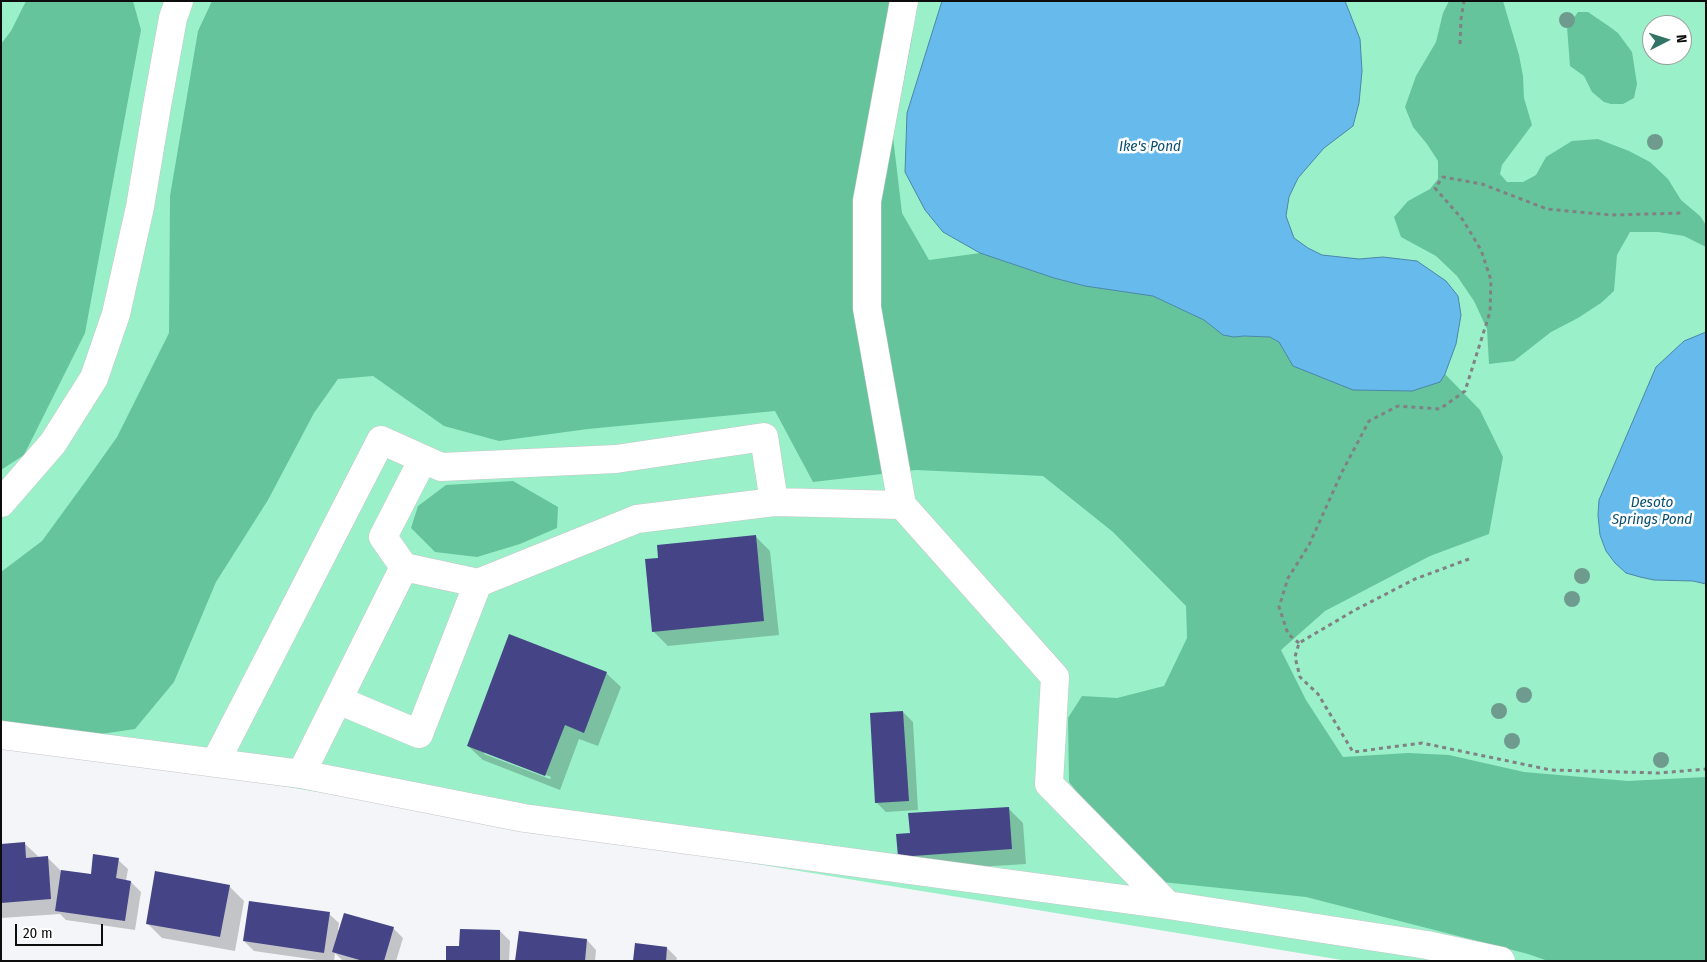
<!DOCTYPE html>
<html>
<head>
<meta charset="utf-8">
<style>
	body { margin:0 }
	#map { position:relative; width:1707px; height:962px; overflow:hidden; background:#f4f5f9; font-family:"Fira Sans Condensed",sans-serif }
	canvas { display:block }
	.frame { position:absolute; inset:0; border:2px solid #0d0d0e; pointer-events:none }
	.north { position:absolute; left:1642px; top:15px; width:50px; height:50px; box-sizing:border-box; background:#fff; border:1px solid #9e9e9f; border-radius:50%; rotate:85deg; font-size:14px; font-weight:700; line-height:20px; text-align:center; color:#0d0d0e }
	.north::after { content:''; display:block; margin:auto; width:18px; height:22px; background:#327465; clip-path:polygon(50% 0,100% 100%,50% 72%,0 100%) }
	.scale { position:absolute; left:15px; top:924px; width:88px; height:22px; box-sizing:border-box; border:2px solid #0d0d0e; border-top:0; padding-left:6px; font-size:15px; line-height:18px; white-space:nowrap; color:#0d0d0e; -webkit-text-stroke:4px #fff; paint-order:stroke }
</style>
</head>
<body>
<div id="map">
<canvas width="1707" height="962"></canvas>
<div class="frame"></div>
<div class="north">N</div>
<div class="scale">20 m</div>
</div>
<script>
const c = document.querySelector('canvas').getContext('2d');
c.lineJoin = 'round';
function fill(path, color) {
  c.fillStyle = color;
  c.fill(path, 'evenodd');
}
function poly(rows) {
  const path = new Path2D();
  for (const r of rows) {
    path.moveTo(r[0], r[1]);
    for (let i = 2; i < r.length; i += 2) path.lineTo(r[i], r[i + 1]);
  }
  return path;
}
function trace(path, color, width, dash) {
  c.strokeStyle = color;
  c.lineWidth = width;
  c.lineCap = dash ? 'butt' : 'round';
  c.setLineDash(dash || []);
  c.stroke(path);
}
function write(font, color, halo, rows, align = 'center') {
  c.font = font + ' "Fira Sans Condensed",sans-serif';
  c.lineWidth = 5;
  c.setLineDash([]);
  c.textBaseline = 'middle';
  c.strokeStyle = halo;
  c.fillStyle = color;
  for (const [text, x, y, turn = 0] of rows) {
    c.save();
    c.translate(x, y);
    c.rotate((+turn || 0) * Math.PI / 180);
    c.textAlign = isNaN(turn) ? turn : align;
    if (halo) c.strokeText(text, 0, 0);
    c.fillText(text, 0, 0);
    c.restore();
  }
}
const green = poly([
	[1,1,1706,1,1706,961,1348,961,1,740],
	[1652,25,1682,25,1682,55,1652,55]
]);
const forest = poly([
	[26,1,133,1,141,30,85,333,24,455,1,470,1,44,11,31],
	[212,1,907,1,912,38,893,137,902,213,929,260,980,253,1054,278,1085,286,1153,296,1204,320,1223,335,1234,337,1244,336,1270,337,1279,342,1293,366,1439,382,1445,374,1480,410,1503,457,1489,534,1430,556,1325,611,1281,650,1306,700,1343,757,1408,753,1449,755,1524,772,1628,781,1706,777,1706,961,1548,961,1528,954,1306,897,1162,882,1119,844,1069,782,1068,718,1082,696,1117,698,1164,686,1187,638,1186,606,1113,532,1043,476,916,470,813,482,775,411,588,429,499,441,444,426,373,376,338,379,314,413,268,500,216,582,174,682,135,729,101,734,1,721,1,572,42,541,88,478,117,437,169,333,170,196,198,31],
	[1449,1,1503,1,1519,55,1523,76,1524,98,1532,125,1502,165,1500,174,1507,182,1523,182,1536,175,1546,157,1572,141,1598,139,1629,151,1650,162,1668,179,1681,200,1700,216,1706,225,1706,247,1684,236,1658,232,1630,232,1617,255,1614,291,1601,303,1578,318,1551,332,1514,361,1489,364,1487,329,1474,301,1457,276,1436,256,1401,237,1394,217,1408,201,1430,189,1438,179,1438,161,1427,144,1413,127,1405,107,1416,76,1436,42,1443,13],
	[1578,12,1588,12,1610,27,1618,33,1632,52,1637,84,1634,98,1623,104,1611,104,1604,102,1592,92,1584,76,1570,66,1567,27],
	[513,481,558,507,557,528,520,544,477,557,435,552,411,528,418,506,446,485]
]);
const water = poly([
	[942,1,1345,1,1360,39,1362,71,1359,103,1353,126,1324,148,1298,178,1289,197,1286,216,1294,238,1308,248,1322,255,1359,259,1383,257,1417,261,1446,281,1458,296,1461,315,1456,344,1445,374,1440,382,1412,391,1353,390,1293,366,1279,342,1270,337,1244,336,1234,337,1223,335,1204,320,1153,296,1085,286,1054,278,980,253,943,232,925,210,905,172,907,113,942,1],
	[1706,332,1706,584,1693,581,1654,580,1640,577,1626,573,1615,563,1606,551,1600,535,1598,515,1599,500,1656,367,1684,341,1706,332]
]);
const shadow = poly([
	[755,536,770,551,779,635,668,646,653,631,659,559],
	[606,673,621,687,598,746,579,739,560,790,483,760,468,746],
	[484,751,551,777,550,779,484,754],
	[903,712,913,722,918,810,886,812,876,802],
	[1008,808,1023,823,1026,864,914,871,899,856,911,835],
	[25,844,40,858,48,858,62,872,92,875,118,860,128,869,126,881,131,882,141,892,135,930,66,920,60,914,1,918,1,845],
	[229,886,244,901,235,951,162,938,147,923],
	[329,914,339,923,338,930,393,928,403,938,396,961,343,961,335,953,334,961,324,961,254,951,244,941],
	[500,931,510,941,509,961,447,961,461,947],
	[587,940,596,950,595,961,517,961],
	[667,948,677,958,676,961,634,961]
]);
const building = poly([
	[756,535,764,621,652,632,645,559,658,558,657,545],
	[509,634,607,672,584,733,565,725,545,776,467,746],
	[903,711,909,801,875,803,870,713],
	[1009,807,1012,849,898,857,896,834,910,833,908,813],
	[25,842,26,858,48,856,51,899,1,903,1,844],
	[93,854,119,858,116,878,131,881,125,921,55,911,61,870,91,874],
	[155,871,230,885,220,937,146,924],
	[249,901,330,912,324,953,243,941],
	[344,913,394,927,384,961,363,961,332,952],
	[460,929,500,930,500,961,446,961,446,946,459,946],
	[519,931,587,939,585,961,515,961],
	[635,943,667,947,666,961,633,961]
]);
const path = poly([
	[1460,44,1461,19,1464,1],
	[1469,559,1415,579,1355,610,1299,643,1295,657,1300,677,1318,694,1353,752,1422,743,1551,770,1659,773,1706,769],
	[1299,643,1288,634,1279,607,1288,578,1309,545,1342,472,1369,421,1398,406,1440,409,1465,391,1490,312,1491,280,1481,250,1463,220,1435,188,1443,177,1482,184,1547,209,1611,215,1683,213]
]);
const minor = poly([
	[904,1,867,201,867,308,902,505,1055,677,1049,784,1168,905],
	[1,503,53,443,94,378,116,314,140,207,157,106,173,18,179,1],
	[404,567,383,537,423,459],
	[338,700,419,734,478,583],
	[1,735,301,774,524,818,1168,905,1427,945,1501,961],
	[215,763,381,440,441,467,616,459,764,437,774,502],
	[301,774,404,567,478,583,637,519,774,502,902,505]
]);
const trees = [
	[1567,20],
	[1655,142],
	[1582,576],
	[1572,599],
	[1524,695],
	[1499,711],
	[1512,741],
	[1661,760]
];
const waterNames = [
	["Ike's Pond",1150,147],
	["Desoto",1652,503],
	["Springs Pond",1652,520]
];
fill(green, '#9af1c9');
fill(forest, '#66c49c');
fill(water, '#66baec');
trace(water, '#4b86a9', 1);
fill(shadow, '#0003');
fill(building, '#454487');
trace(minor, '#c6c6ca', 29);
trace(path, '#818184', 3, [4, 4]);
trace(minor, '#fff', 28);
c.fillStyle = '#6e9b8e';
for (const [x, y] of trees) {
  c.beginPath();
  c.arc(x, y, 8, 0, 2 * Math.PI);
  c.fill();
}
write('italic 15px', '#0a4f70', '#fff', waterNames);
</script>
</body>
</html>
